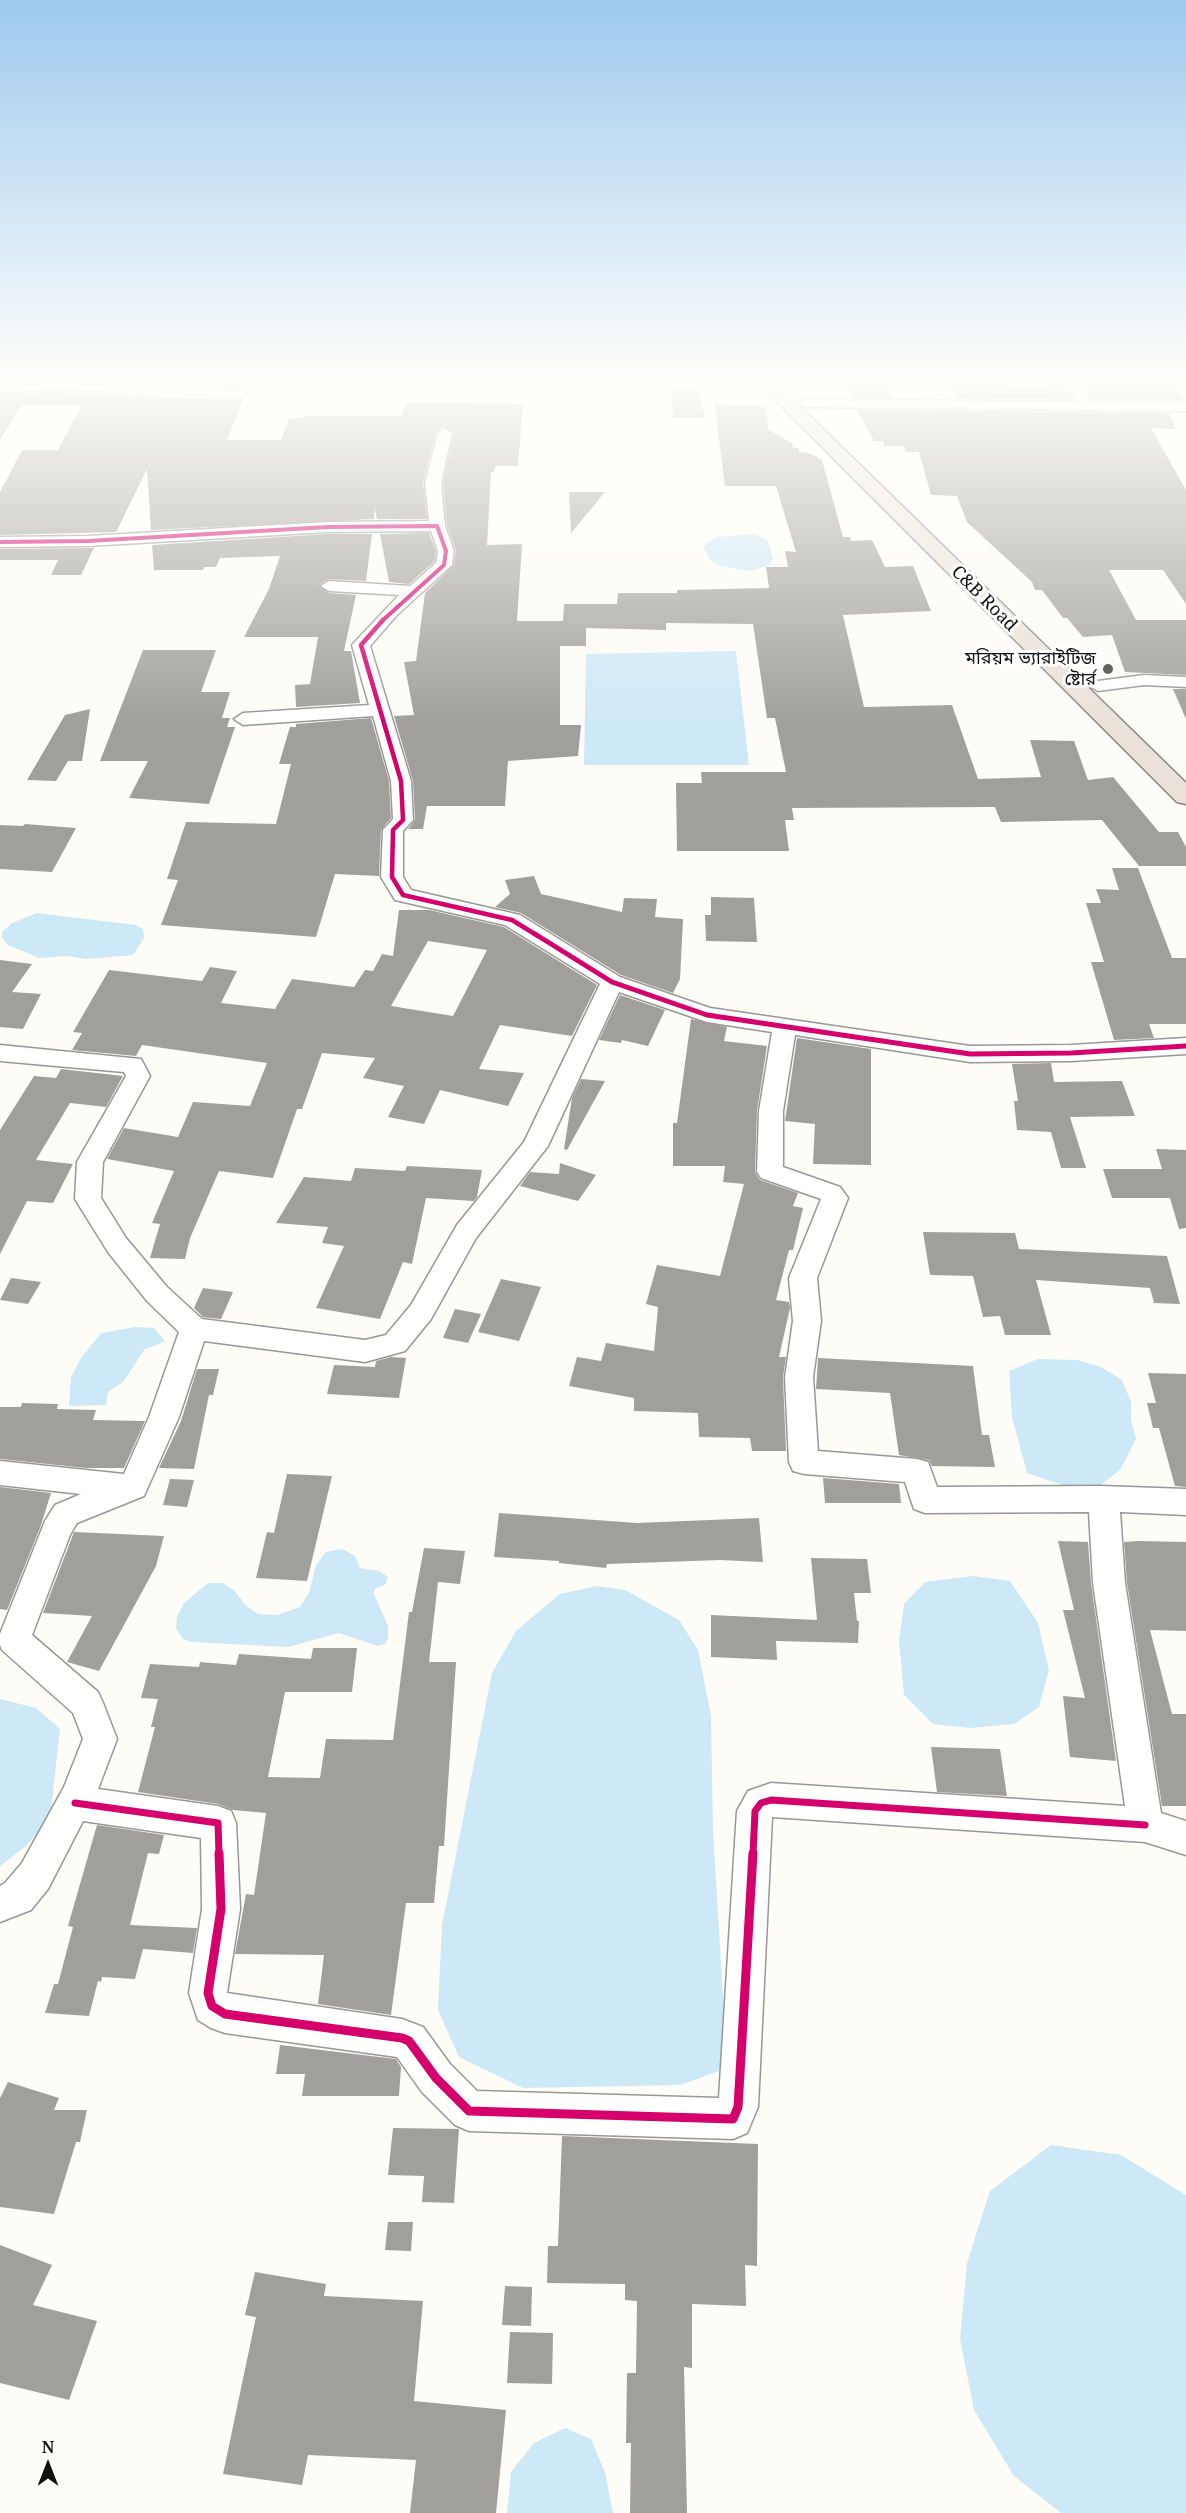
<!DOCTYPE html>
<html>
<head>
<meta charset="utf-8">
<style>
	body { margin:0 }
	#map { position:relative; width:1186px; height:2513px; overflow:hidden; background:#fdfcf7; font-family:"Noto Serif",serif }
	canvas { display:block }
	.north { position:absolute; left:18px; top:2435px; width:60px; height:60px; -webkit-text-stroke:4px #fff; paint-order:stroke; rotate:0deg; font-size:16px; font-weight:700; line-height:24px; text-align:center; color:#111 }
	.north::after { content:''; display:block; margin:auto; width:21px; height:27px; background:#111; clip-path:polygon(50% 0,100% 100%,50% 72%,0 100%) }
</style>
</head>
<body>
<div id="map">
<canvas width="1186" height="2513"></canvas>
<div class="north">N</div>
</div>
<script>
const c = document.querySelector('canvas').getContext('2d');
c.lineJoin = 'round';
function fill(path, color) {
  c.fillStyle = color;
  c.fill(path, 'evenodd');
}
function poly(rows) {
  const path = new Path2D();
  for (const r of rows) {
    path.moveTo(r[0], r[1]);
    for (let i = 2; i < r.length; i += 2) path.lineTo(r[i], r[i + 1]);
  }
  return path;
}
function trace(path, color, width, dash) {
  c.strokeStyle = color;
  c.lineWidth = width;
  c.lineCap = dash ? 'butt' : 'round';
  c.setLineDash(dash || []);
  c.stroke(path);
}
function write(font, color, halo, rows, align = 'center') {
  c.font = font + ' "Noto Serif","Noto Sans Bengali",serif';
  c.lineWidth = 6;
  c.setLineDash([]);
  c.textBaseline = 'middle';
  c.strokeStyle = halo;
  c.fillStyle = color;
  for (const [text, x, y, turn = 0] of rows) {
    c.save();
    c.translate(x, y);
    c.rotate((+turn || 0) * Math.PI / 180);
    c.textAlign = isNaN(turn) ? turn : align;
    if (halo) c.strokeText(text, 0, 0);
    c.fillText(text, 0, 0);
    c.restore();
  }
}
const water = poly([
	[756,534,768,541,773,559,768,566,751,571,721,566,710,560,703,546,717,537],
	[736,651,749,765,584,765,586,654],
	[37,913,136,925,143,929,144,938,133,955,86,959,67,956,39,958,8,945,2,938,2,932,12,923],
	[135,1327,154,1328,165,1341,144,1350,123,1382,108,1392,106,1405,69,1406,71,1377,81,1358,101,1333],
	[1038,1359,1077,1360,1101,1367,1122,1380,1131,1402,1131,1420,1136,1439,1120,1470,1099,1486,1074,1489,1027,1473,1012,1417,1009,1371],
	[342,1549,355,1556,360,1568,379,1571,388,1577,386,1584,375,1589,374,1594,388,1626,388,1639,385,1644,378,1646,339,1633,288,1647,192,1642,183,1639,176,1629,177,1617,184,1603,208,1583,223,1583,235,1591,246,1606,258,1614,277,1615,300,1607,309,1593,316,1565,326,1552],
	[973,1576,1010,1581,1038,1623,1049,1670,1039,1707,1014,1724,970,1728,933,1724,904,1695,899,1640,904,1604,925,1582],
	[597,1586,625,1590,679,1620,698,1650,711,1716,713,1830,726,2047,719,2071,680,2085,523,2088,459,2057,438,2010,442,1925,492,1673,516,1631,560,1594],
	[0,1699,36,1708,60,1729,50,1819,25,1847,0,1866],
	[1051,2145,1121,2155,1186,2195,1186,2513,1061,2513,1014,2476,974,2410,960,2339,967,2263,990,2191],
	[565,2428,591,2439,605,2472,613,2513,507,2513,511,2472,534,2443]
]);
const building = poly([
	[17,374,252,374,246,390,182,383,54,380,0,382,0,375],
	[947,376,972,376,975,384,1045,386,1041,376,1058,377,1073,400,955,398],
	[843,377,885,377,892,398,852,397],
	[1079,377,1171,377,1186,401,1092,400],
	[671,389,699,389,705,418,673,418],
	[54,392,243,400,227,440,281,440,289,418,302,418,303,416,402,416,406,402,523,404,518,466,495,466,494,472,491,472,487,545,522,544,517,621,563,621,564,604,617,604,618,593,677,593,677,590,769,588,766,567,788,567,785,551,796,552,776,486,725,486,714,400,723,405,766,405,768,428,765,428,792,443,793,448,799,448,799,452,809,453,822,460,843,537,850,537,851,541,872,540,885,567,913,566,931,611,843,615,864,707,952,705,978,779,1041,777,1030,740,1074,741,1088,780,1113,777,1159,832,1178,832,1186,847,1186,866,1139,866,1102,820,1001,822,995,807,792,808,794,820,785,820,789,851,677,851,676,783,702,783,701,772,786,772,775,718,767,718,753,624,666,623,666,630,586,628,586,646,560,646,560,725,581,725,578,756,508,761,505,806,427,806,423,829,408,829,415,820,413,781,394,716,414,715,404,662,416,661,425,593,454,565,456,550,447,526,443,483,454,432,444,427,436,432,423,482,427,519,377,519,375,509,374,519,151,530,147,469,116,532,0,535,0,492,22,450,58,450,82,405,22,405,0,440,0,394],
	[857,410,1169,413,1176,429,1151,428,1186,490,1186,604,1163,570,1109,570,1136,620,1186,620,1186,675,1125,672,1112,635,1083,637,1067,618,1063,618,1042,590,1035,590,1032,582,967,522,957,496,931,495,919,452,906,452,904,446,884,446,883,441,874,441],
	[569,492,605,492,571,533],
	[429,533,436,551,434,562,409,584,389,582,380,534],
	[328,534,372,534,366,581,329,579,319,585,329,593,356,595,344,651,351,651,360,703,296,707,295,685,310,684,318,637,244,637,269,589,280,556,220,558,216,567,204,567,203,570,154,570,152,545],
	[94,548,81,575,51,575,58,560,0,560,0,549],
	[143,650,216,650,201,692,230,692,222,718,230,718,227,727,235,727,209,804,129,798,148,761,100,761],
	[1173,689,1186,689,1186,719],
	[90,709,82,761,68,761,56,781,27,780,65,715],
	[371,718,389,781,391,818,381,830,379,876,335,874,316,937,161,925,178,880,167,879,186,822,276,824,291,764,279,764,290,727,296,727,296,724],
	[25,824,76,828,52,872,0,869,0,825,23,826],
	[1112,868,1138,868,1172,958,1186,958,1186,1024,1149,1024,1154,1038,1114,1040,1091,962,1104,962,1086,903,1101,903,1096,889,1119,890],
	[534,876,541,894,622,912,624,898,657,899,655,917,683,919,680,979,673,993,621,975,521,913,495,907,510,894,505,880],
	[711,897,754,898,757,942,706,941,705,915,711,915],
	[399,910,429,910,504,927,597,985,572,1036,500,1025,479,1069,524,1073,508,1106,440,1090,424,1124,388,1117,404,1086,363,1078,375,1058,322,1053,302,1109,297,1109,273,1178,219,1171,190,1238,185,1259,150,1258,160,1224,152,1223,174,1171,107,1159,124,1128,178,1137,193,1102,250,1106,267,1063,142,1045,136,1056,72,1050,82,1033,73,1032,109,970,202,981,210,967,237,971,221,1003,275,1009,292,979,354,987,365,970,373,971,382,954,393,956],
	[428,941,487,950,453,1016,391,1006],
	[0,960,32,964,12,992,41,994,23,1029,0,1027],
	[620,995,665,1010,648,1046,622,1040,621,1043,599,1040],
	[691,1019,727,1027,724,1041,767,1046,757,1111,755,1172,760,1180,798,1193,793,1206,803,1208,793,1250,789,1250,776,1300,789,1302,790,1308,779,1357,786,1357,783,1377,786,1451,752,1451,750,1438,699,1437,698,1413,634,1411,634,1398,569,1386,577,1357,601,1361,606,1343,654,1351,658,1307,646,1304,657,1265,720,1276,744,1184,723,1182,725,1166,673,1166,673,1123,677,1123],
	[797,1038,871,1049,871,1165,813,1164,815,1124,785,1121],
	[1051,1063,1054,1082,1122,1081,1135,1116,1070,1117,1086,1168,1061,1168,1051,1132,1017,1130,1014,1101,1018,1101,1012,1064],
	[61,1069,123,1076,106,1107,70,1103,36,1160,73,1164,53,1203,27,1201,0,1254,0,1130,34,1076,56,1078],
	[581,1079,605,1081,567,1150,564,1149,572,1098],
	[1156,1149,1186,1150,1186,1228,1179,1229,1170,1198,1112,1198,1103,1169,1162,1169],
	[560,1163,596,1175,578,1201,520,1186,530,1172,559,1174],
	[407,1166,482,1170,477,1197,474,1201,426,1198,412,1264,403,1262,380,1319,316,1308,344,1246,322,1243,328,1227,276,1223,304,1177,351,1181,355,1168,405,1171],
	[923,1232,1015,1233,1019,1249,1167,1256,1180,1304,1154,1303,1150,1288,1036,1280,1051,1335,1005,1335,1000,1316,983,1317,973,1276,930,1275],
	[11,1278,41,1282,28,1304,0,1300],
	[501,1279,541,1287,519,1341,478,1332],
	[203,1288,233,1292,221,1319,203,1317,194,1308],
	[455,1309,481,1314,468,1343,443,1338],
	[391,1357,406,1358,399,1398,327,1394,334,1365,375,1367,376,1361],
	[818,1358,973,1366,982,1435,989,1435,995,1467,932,1466,929,1460,899,1455,890,1393,816,1389],
	[197,1369,219,1369,213,1395,209,1395,194,1469,159,1468,181,1421],
	[1148,1373,1186,1374,1186,1487,1175,1486,1159,1428,1153,1428,1147,1403,1156,1403],
	[22,1403,58,1404,57,1409,96,1410,93,1420,145,1421,124,1468,86,1468,0,1459,0,1407,21,1407],
	[287,1474,332,1476,307,1581,256,1578,267,1532,274,1533],
	[823,1478,899,1484,901,1503,825,1503],
	[170,1479,194,1480,187,1507,163,1505],
	[0,1487,51,1493,40,1528,7,1610,0,1609],
	[499,1513,637,1523,759,1518,763,1562,720,1560,607,1564,606,1568,559,1563,559,1561,494,1557],
	[74,1532,164,1536,156,1566,99,1671,67,1662,92,1616,43,1613],
	[1058,1541,1088,1542,1091,1583,1116,1761,1070,1757,1063,1696,1085,1698,1063,1610,1074,1610],
	[1138,1541,1186,1542,1186,1631,1150,1630,1172,1714,1186,1714,1186,1806,1162,1806,1127,1583,1124,1542],
	[424,1548,465,1551,460,1584,438,1582,429,1662,456,1662,444,1846,439,1846,434,1903,406,1903,391,2015,318,2004,324,1955,235,1954,246,1894,254,1895,266,1813,233,1810,218,1804,138,1792,155,1727,151,1727,158,1699,141,1698,150,1664,199,1667,200,1662,236,1665,239,1654,311,1659,313,1648,357,1648,352,1692,285,1692,268,1777,320,1778,326,1739,393,1740,409,1612,412,1612],
	[811,1558,867,1559,871,1593,854,1593,857,1621,859,1621,858,1643,776,1641,777,1660,711,1657,711,1615,817,1620],
	[931,1747,1000,1749,1007,1796,937,1792],
	[97,1825,164,1835,159,1854,148,1853,130,1925,197,1928,193,1953,143,1949,135,1979,102,1977,101,1982,98,1981,89,2016,45,2013,54,1984,58,1984,73,1927,68,1926],
	[280,2045,396,2059,401,2067,399,2096,302,2096,305,2074,276,2074],
	[8,2082,59,2098,54,2110,87,2110,80,2142,76,2142,54,2214,0,2207,0,2098],
	[393,2128,459,2129,454,2203,422,2202,424,2176,388,2175],
	[562,2136,758,2144,757,2266,745,2265,746,2306,692,2304,692,2368,684,2367,687,2513,630,2513,631,2443,626,2443,627,2373,636,2373,637,2301,625,2300,625,2284,547,2283,548,2246,558,2246],
	[388,2222,413,2222,411,2251,385,2250],
	[0,2245,52,2265,33,2305,97,2321,69,2400,0,2383],
	[255,2272,326,2284,324,2296,423,2301,414,2401,506,2410,496,2513,410,2513,416,2460,308,2455,302,2485,223,2474,256,2317,245,2315],
	[505,2286,532,2287,531,2326,502,2325],
	[510,2332,553,2333,552,2384,507,2383]
]);
const street = poly([
	[470,374,491,374,475,381,470,380,470,374],
	[1058,374,1074,374,1091,402,1186,403,1186,411,805,407,798,403,805,399,1077,402,1063,378,1058,374],
	[54,382,182,385,241,390,248,394,241,398,182,393,54,390,0,392,0,384,54,382],
	[445,429,452,433,441,483,445,526,454,551,452,565,397,615,370,646,411,781,413,820,403,831,403,877,411,890,520,915,620,977,710,1008,970,1046,1071,1045,1186,1038,1186,1054,1071,1061,970,1062,795,1035,783,1111,783,1167,840,1187,848,1198,817,1278,821,1321,813,1377,818,1451,917,1459,928,1462,937,1487,1101,1486,1186,1489,1186,1515,1120,1512,1125,1583,1161,1813,1186,1821,1186,1855,1145,1842,772,1817,758,2107,747,2133,733,2139,469,2131,455,2125,422,2092,397,2057,225,2033,211,2028,198,2020,189,1993,202,1909,201,1838,83,1821,48,1889,31,1910,0,1922,0,1886,5,1883,22,1863,64,1787,83,1739,73,1713,2,1650,0,1645,0,1634,45,1521,55,1505,81,1494,0,1485,0,1461,124,1474,149,1417,179,1332,147,1301,108,1252,75,1199,77,1162,126,1076,124,1072,0,1061,0,1045,141,1059,150,1076,103,1162,101,1198,126,1238,167,1287,202,1319,365,1340,386,1335,411,1305,457,1225,524,1142,600,984,505,925,395,900,381,877,383,830,393,819,391,781,373,716,243,725,234,719,243,713,369,705,352,645,399,595,329,591,321,586,329,581,410,586,436,563,438,551,431,531,328,532,88,546,0,547,0,537,88,536,328,522,429,521,425,483,438,433,445,429],
	[619,992,707,1022,772,1032,759,1111,757,1172,761,1178,821,1199,789,1278,793,1321,785,1377,789,1462,793,1471,804,1474,905,1482,914,1509,925,1513,1089,1512,1093,1583,1125,1806,771,1783,748,1791,737,1811,719,2098,477,2091,450,2064,423,2027,402,2019,227,1993,240,1909,236,1823,231,1811,218,1806,98,1789,117,1739,103,1703,98,1692,32,1635,70,1535,77,1523,144,1496,179,1417,204,1341,365,1362,405,1351,431,1319,476,1238,548,1146,619,992],
	[1144,675,1186,677,1186,687,1144,685,1098,691,1089,686,1098,681,1144,675]
]);
const highway = poly([
	[749,374,767,374,1186,783,1186,804,1177,802,749,374]
]);
const cyclewayFar4 = poly([
	[0,542,88,541,328,527,437,526,446,551,444,565,382,621]
]);
const cyclewayFar3 = poly([
	[383,620,361,645,401,781,403,820,393,830,392,877,403,895,512,920,538,936]
]);
const cyclewayFar2 = poly([
	[535,934,612,982,707,1015,970,1054,1071,1053,1186,1046]
]);
const cyclewayFar1 = poly([
	[75,1803,218,1823,219,1854],
	[753,1854,755,1811,761,1803,771,1800,1145,1825]
]);
const cycleway = poly([
	[219,1853,221,1909,208,1993,212,2006,225,2014,402,2038,409,2041,436,2078,469,2111,733,2119,738,2107,753,1853]
]);
const markers = [
	[1108,669,6,"#646362"]
];
const farStreetnames = [
	["C&B Road",984,599,45]
];
const farPoinames = [
	["মরিয়ম ভ্যারাইটিজ",1096,659],
	["ষ্টোর্র",1096,680]
];
fill(water, '#cde8f7');
fill(building, '#a19f9c');
trace(street, '#979795', 3);
trace(highway, '#858482', 3);
fill(street, '#fffffe');
fill(highway, '#eae1d8');
trace(cyclewayFar4, '#d6006c', 4);
trace(cyclewayFar3, '#d6006c', 4.5);
trace(cyclewayFar2, '#d6006c', 5);
trace(cyclewayFar1, '#d6006c', 7);
trace(cycleway, '#d6006c', 9);
const sky = c.createLinearGradient(0, 0, 0, 726);
sky.addColorStop(0, '#9dc9ee');
sky.addColorStop(0.52, '#fefefb');
sky.addColorStop(1, '#fefefb00');
c.fillStyle = sky;
c.fillRect(0, 0, 1186, 726);
for (const [x, y, r, color] of markers) {
  const dot = new Path2D();
  dot.arc(x, y, r, 0, 2 * Math.PI);
  c.fillStyle = color;
  c.fill(dot);
  trace(dot, '#fff', 2);
}
write('18px', '#111', '#fff', farStreetnames);
write('18px', '#111', '#fff', farPoinames, 'right');
</script>
</body>
</html>
